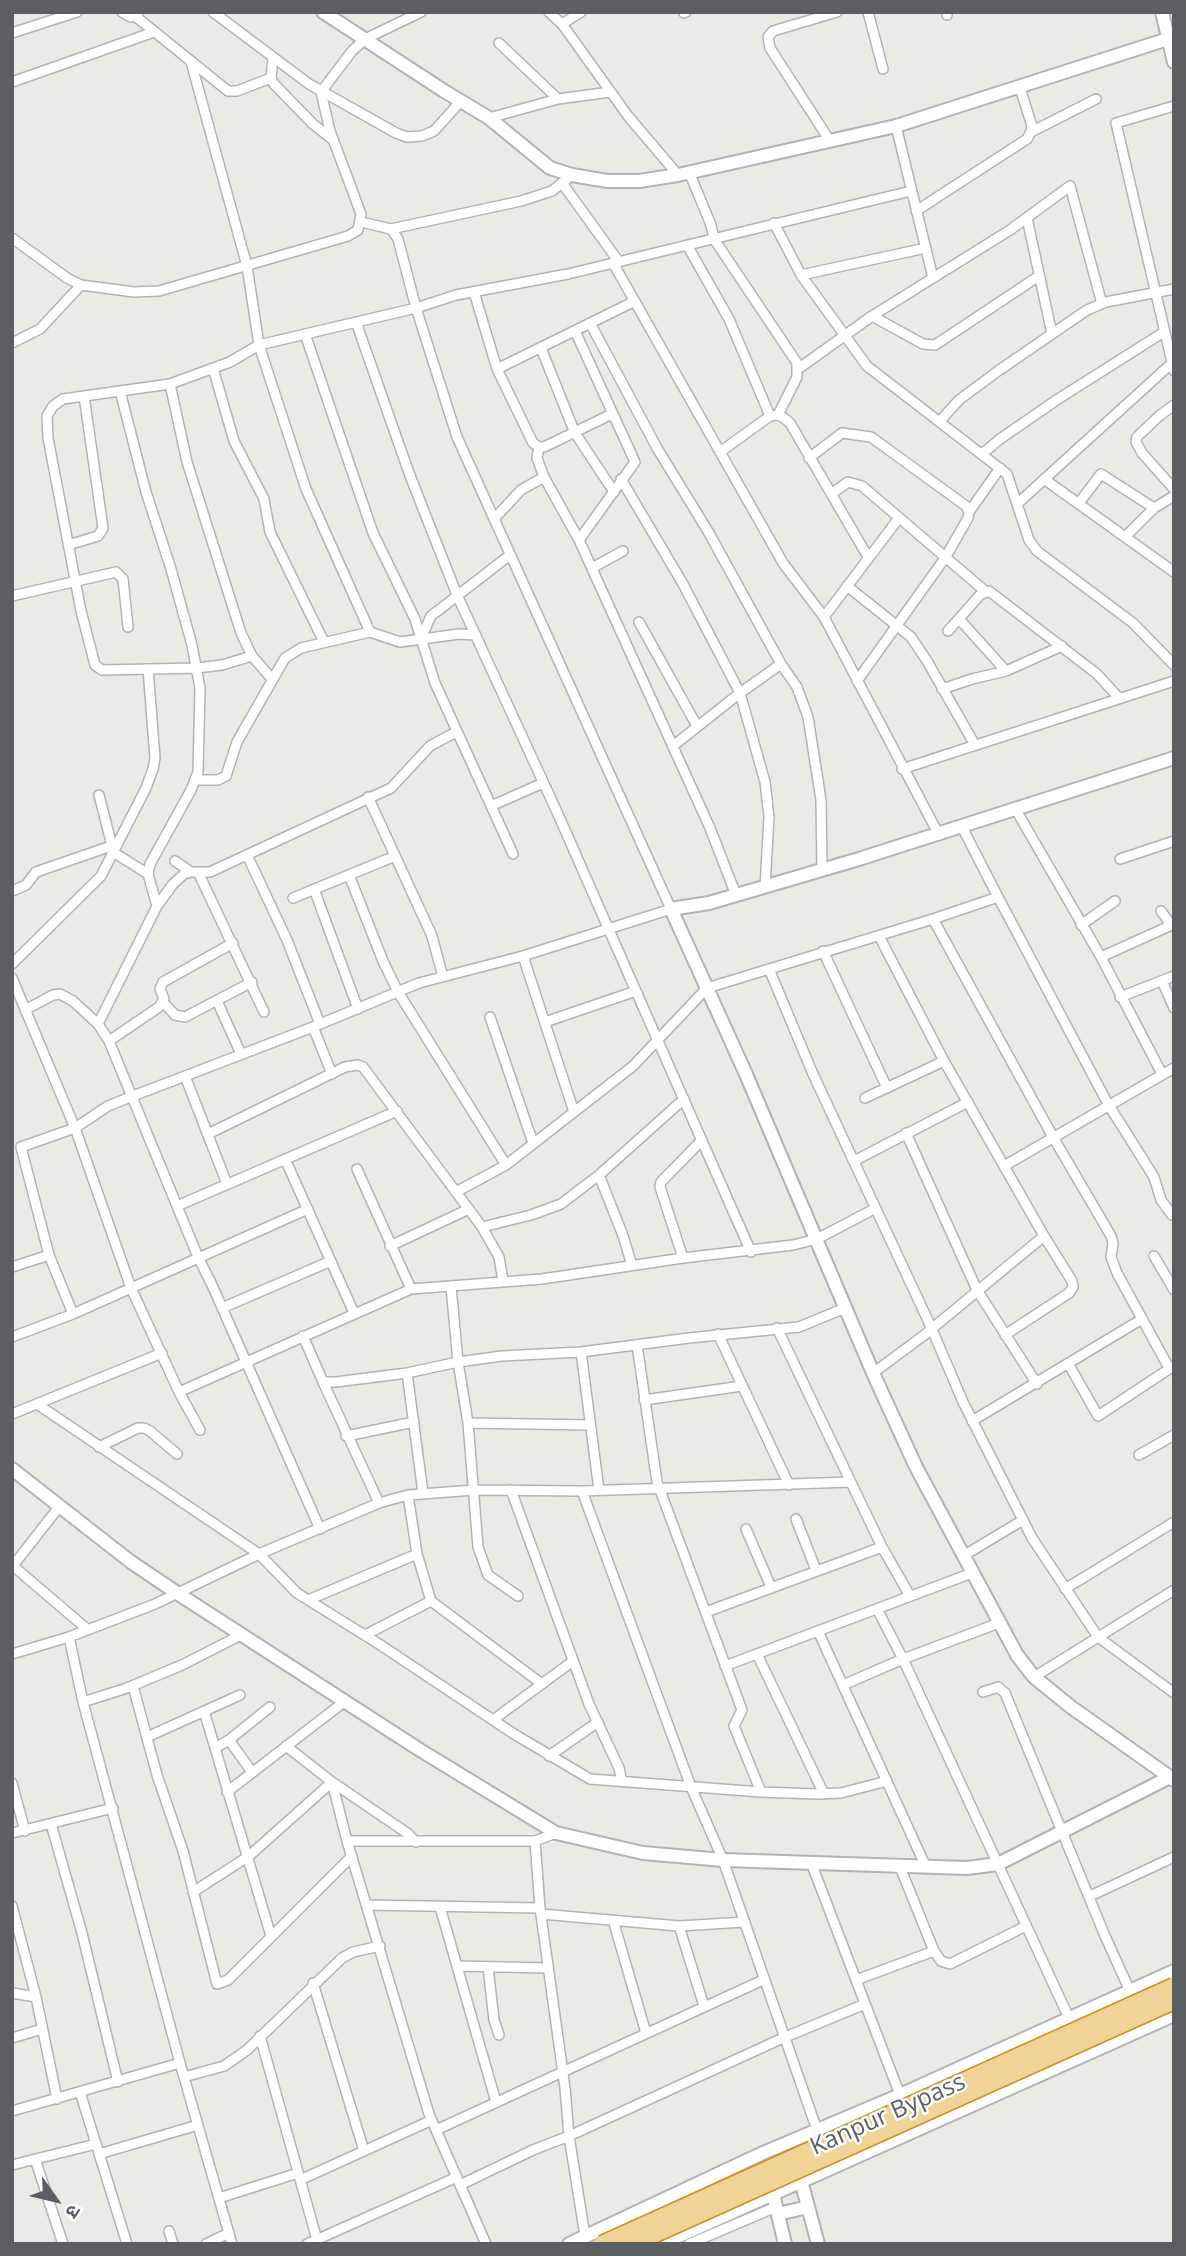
<!DOCTYPE html>
<html>
<head>
<meta charset="utf-8">
<style>
	body { margin:0 }
	#map { position:relative; width:1186px; height:2256px; overflow:hidden; background:#eceae4; font-family:"Open Sans","Noto Sans Devanagari",sans-serif }
	canvas { display:block }
	.frame { position:absolute; inset:0; border:14px solid #5c5f62; pointer-events:none }
	.north { position:absolute; left:21px; top:2165px; width:70px; height:70px; -webkit-text-stroke:5px #fff; paint-order:stroke; rotate:124deg; font-size:19px; font-weight:700; line-height:28px; text-align:center; color:#5c5f62 }
	.north::after { content:''; display:block; margin:auto; width:24px; height:32px; background:#5c5f62; clip-path:polygon(50% 0,100% 100%,50% 72%,0 100%) }
</style>
</head>
<body>
<div id="map">
<canvas width="1186" height="2256"></canvas>
<div class="frame"></div>
<div class="north">उ</div>
</div>
<script>
const c = document.querySelector('canvas').getContext('2d');
c.lineJoin = 'round';
function poly(rows) {
  const path = new Path2D();
  for (const r of rows) {
    path.moveTo(r[0], r[1]);
    for (let i = 2; i < r.length; i += 2) path.lineTo(r[i], r[i + 1]);
  }
  return path;
}
function trace(path, color, width, dash) {
  c.strokeStyle = color;
  c.lineWidth = width;
  c.lineCap = dash ? 'butt' : 'round';
  c.setLineDash(dash || []);
  c.stroke(path);
}
function write(font, color, halo, rows, align = 'center') {
  c.font = font + ' "Open Sans",sans-serif';
  c.lineWidth = 5;
  c.setLineDash([]);
  c.textBaseline = 'middle';
  c.strokeStyle = halo;
  c.fillStyle = color;
  for (const [text, x, y, turn = 0] of rows) {
    c.save();
    c.translate(x, y);
    c.rotate((+turn || 0) * Math.PI / 180);
    c.textAlign = isNaN(turn) ? turn : align;
    if (halo) c.strokeText(text, 0, 0);
    c.fillText(text, 0, 0);
    c.restore();
  }
}
const street = poly([
	[122,12,131,17,138,13],
	[213,12,309,84,396,133,407,137,422,136,434,131,461,101],
	[549,12,562,24,628,116,678,175],
	[868,12,883,69],
	[947,12,947,15],
	[684,13,686,12],
	[135,16,228,91,237,91,271,78],
	[562,24,581,12],
	[12,33,77,12],
	[499,43,558,99],
	[273,58,271,78,274,84,313,124,332,139],
	[191,62,247,266,259,345,230,362,170,384,63,399,53,406,47,416,48,438,81,611,95,665,102,670,197,668,222,665,252,656],
	[12,82,154,32],
	[1174,106,1116,123,1174,371],
	[489,118,558,99,610,92],
	[896,126,933,278],
	[1031,132,1096,99],
	[830,141,770,48,768,37,773,31,837,12],
	[689,172,711,225,714,239,797,363,797,377,778,415],
	[562,183,619,262],
	[916,211,1027,139,1031,132,1032,126,1020,88],
	[1027,218,1052,334],
	[774,223,801,275,867,366,1007,474,1029,540,1037,551,1133,623,1174,665],
	[391,229,521,201,552,191,572,175],
	[12,238,67,278,81,285,134,292,159,291,348,236,358,230,361,214,330,131,321,92,352,51,365,39,421,12],
	[687,245,729,319,770,416],
	[613,263,783,563,824,617,939,835],
	[801,275,926,248],
	[474,292,497,369,533,443,539,447,544,447,612,414],
	[872,316,923,344,935,345,1039,276],
	[356,322,409,473,457,595,557,812,751,1252],
	[590,323,657,448,709,533,781,664,797,687,808,717,821,800,822,870],
	[575,331,635,462,579,540,710,828,736,895],
	[305,334,373,533,415,619,435,683,513,854],
	[12,343,40,329,81,285],
	[541,348,575,433,614,492],
	[213,368,234,441,264,499,270,532,324,642],
	[497,369,635,301],
	[798,369,872,316,1010,230,1070,186,1102,304],
	[170,384,187,462,241,633,252,656,272,679],
	[120,391,146,492,171,569,192,645,200,688,198,772,191,790,150,864,148,874,157,906],
	[1174,405,1159,416,1137,437,1136,442,1142,453,1174,489],
	[940,421,959,400,998,371,1087,310,1106,302,1174,289],
	[539,447,537,458,544,477,579,540],
	[720,452,770,416,778,415,784,418,790,423,868,557],
	[982,454,1000,439,1058,399,1164,332],
	[809,458,842,433,871,437,966,506,969,512,968,518,945,558,857,681],
	[621,479,683,584,740,693,765,782,769,817,765,887],
	[1044,479,1174,572],
	[831,494,848,482,862,486,985,591],
	[1079,503,1101,474,1154,508],
	[1017,504,1172,363],
	[969,512,1000,468],
	[494,519,521,490,544,477],
	[1126,536,1154,508,1174,496],
	[68,545,98,536,103,528,84,396],
	[592,568,623,551],
	[847,586,911,637,927,661,975,745],
	[12,596,116,572,123,579,128,627],
	[824,617,899,518],
	[960,620,1006,671],
	[639,622,697,726],
	[948,631,980,595,989,591,1097,674,1119,698],
	[476,635,459,634,400,642,370,632,306,489,259,345,416,308,456,295,568,274,911,191],
	[421,638,431,616,510,555],
	[942,689,972,679,1006,671,1062,646],
	[673,746,740,693,781,664],
	[902,769,1174,681],
	[195,780,218,780,226,776,237,742,285,658,301,648,370,632],
	[99,795,112,846],
	[368,797,432,936,443,977],
	[491,806,543,783],
	[1016,810,1101,957,1162,1074],
	[113,852,148,874],
	[247,855,287,940,320,1024],
	[1120,859,1174,841],
	[175,861,191,872],
	[198,872,264,1012],
	[349,875,383,961,398,992,506,1165],
	[314,889,358,1009],
	[12,891,26,885,36,872,117,844],
	[998,897,1108,1104,1154,1177,1161,1200,1172,1215],
	[293,898,395,856],
	[1161,911,1171,925],
	[933,919,1053,1137,1111,1236,1113,1243,1111,1257,1117,1273,1169,1368],
	[1081,925,1115,901],
	[879,936,944,1061,1044,1236],
	[823,951,887,1088],
	[523,956,574,1112],
	[1101,957,1174,924],
	[12,964,101,876,146,788,153,769,155,758,148,669],
	[769,969,813,1074,931,1327,963,1402,1032,1538,1098,1637,1174,1693],
	[12,978,75,1128,131,1288,179,1392,200,1430],
	[1162,981,1174,1008],
	[1120,997,1174,976],
	[217,1001,241,1054],
	[163,1002,175,1015,185,1017,252,982],
	[25,1010,53,995,60,994,73,1001,98,1024,109,1041,198,1257,212,1285,320,1529],
	[490,1017,533,1143],
	[545,1022,636,991],
	[98,1024,157,906,173,884,184,874,191,872,210,872,391,788,430,746,456,732],
	[313,1027,332,1074],
	[109,1041,159,1007,164,999,160,989,163,982,233,943],
	[185,1076,227,1184],
	[865,1098,944,1061],
	[906,1133,977,1290,1037,1384],
	[208,1134,345,1067,358,1065,363,1067,482,1227,499,1257,503,1281],
	[285,1159,354,1313],
	[854,1161,968,1102],
	[1004,1166,1174,1068],
	[357,1169,411,1289],
	[599,1175,622,1233,632,1265],
	[456,1192,506,1165,633,1066,707,988,933,919,998,897,962,827],
	[177,1206,397,1111],
	[482,1227,531,1215,561,1204,599,1175,684,1099],
	[390,1246,469,1209],
	[1154,1256,1174,1290],
	[683,1258,660,1187,661,1182,702,1140],
	[12,1267,49,1255],
	[451,1286,458,1362,468,1423,478,1547,488,1575,518,1596],
	[222,1308,331,1261],
	[73,1314,49,1255,21,1147,75,1128,108,1106,133,1096,313,1027,419,983,523,956,671,909,457,437,416,308,398,239,391,229,361,222],
	[777,1328,882,1547,910,1596],
	[718,1334,789,1485],
	[303,1336,323,1382,336,1382,407,1373,458,1362,502,1356,581,1352,689,1338,799,1327,845,1308],
	[12,1337,73,1314,308,1209],
	[637,1345,657,1482,742,1710,734,1726,761,1792],
	[581,1352,599,1490],
	[1069,1365,1098,1416,1172,1367],
	[407,1373,423,1493],
	[873,1373,923,1336,1044,1236,1072,1281,1073,1287,1069,1293,1005,1335],
	[323,1382,379,1503],
	[179,1392,411,1289,542,1279,683,1258,793,1245,817,1239,874,1209],
	[644,1400,742,1386],
	[37,1404,259,1554,297,1593,379,1644,514,1734,590,1779,761,1792,817,1794,841,1793,887,1781],
	[12,1414,162,1353],
	[972,1421,1142,1319],
	[468,1423,590,1425],
	[346,1436,414,1422],
	[99,1447,138,1428,144,1428,150,1431,177,1454],
	[1139,1455,1174,1435],
	[511,1490,589,1704,619,1768,622,1782],
	[582,1491,691,1787,723,1860,817,2130],
	[408,1495,417,1554,431,1601],
	[796,1519,816,1570],
	[746,1529,771,1587],
	[963,1556,1023,1520],
	[12,1565,87,1629],
	[12,1567,59,1507],
	[1065,1589,1174,1522],
	[308,1600,417,1554],
	[877,1609,903,1659,1069,2018],
	[706,1612,882,1547],
	[818,1631,926,1867],
	[365,1635,431,1601,542,1684],
	[69,1637,83,1702,180,2063,232,2244],
	[12,1654,69,1637,155,1604,259,1554,379,1503,408,1495,474,1490,582,1491,851,1482],
	[757,1654,824,1794],
	[725,1666,972,1573],
	[1034,1677,1174,1590],
	[843,1685,903,1659,999,1623],
	[133,1686,157,1775,183,1851,217,1984,228,1980,352,1856],
	[983,1692,998,1687,1005,1693,1105,1936,1130,1991],
	[83,1702,127,1688,182,1665,241,1635],
	[204,1711,271,1936],
	[493,1720,573,1661],
	[147,1737,240,1695],
	[229,1740,252,1772],
	[286,1746,332,1782,407,1833,416,1842],
	[215,1748,229,1740,270,1707],
	[549,1756,598,1722],
	[12,1783,25,1831],
	[227,1792,344,1702],
	[51,1824,82,1933,118,2082],
	[12,1833,113,1808],
	[347,1841,535,1841,556,1833],
	[535,1841,540,1908,565,2088,569,2136,585,2236],
	[812,1865,900,2095],
	[900,1867,934,1951,941,1961,950,1964,1026,1926],
	[193,1892,249,1856,332,1782,347,1841,429,2114,486,2244],
	[1090,1896,1174,1857],
	[367,1905,540,1908],
	[12,1906,36,1997,57,2099],
	[440,1907,496,2102],
	[541,1914,679,1926,745,1922],
	[613,1920,646,2033],
	[679,1926,704,2006],
	[458,1966,548,1968],
	[488,1967,494,2020,499,2035],
	[856,1980,934,1951],
	[313,1983,364,2151],
	[12,1993,36,1997],
	[260,2036,317,2240],
	[12,2038,42,2029],
	[184,2077,224,2066,247,2050,342,1958,353,1952,380,1946],
	[80,2092,127,2244],
	[12,2111,180,2063],
	[436,2130,763,1980],
	[99,2154,198,2125],
	[35,2159,63,2244],
	[12,2165,96,2144],
	[300,2180,432,2120],
	[460,2185,533,2150,569,2136,783,2038,865,2004],
	[219,2198,298,2173],
	[169,2231,173,2244],
	[206,2244,229,2233],
	[307,2244,457,2177],
	[689,2244,776,2207]
]);
const secondary = poly([
	[323,12,444,91,489,118,550,168,572,175,607,181,639,181,678,175,896,126,1174,37],
	[1162,12,1174,62],
	[1174,758,859,859,709,903,671,909,745,1072,873,1373,916,1467,1017,1655,1034,1677,1071,1707,1174,1780],
	[12,1469,131,1562,177,1593,420,1750,556,1833,643,1853,723,1860,967,1868,998,1864,1170,1777],
	[799,2173,818,2244],
	[771,2186,785,2244],
	[778,2214,808,2207],
	[569,2244,763,2153,900,2095,1174,1971],
	[661,2244,1174,2015]
]);
const highwayBridge = poly([
	[602,2244,1174,1986],
	[633,2244,1174,2001]
]);
const streetNames = [
	["Kanpur Bypass",888,2115,-24]
];
trace(street, '#b1b4b7', 12);
trace(secondary, '#b0b3b7', 16);
trace(street, '#fff', 9);
trace(secondary, '#fff', 12);
trace(highwayBridge, '#d58d1a', 19, []);
trace(highwayBridge, '#f0d397', 16);
write('24px', '#5c5f62', '#fff', streetNames);
</script>
</body>
</html>
